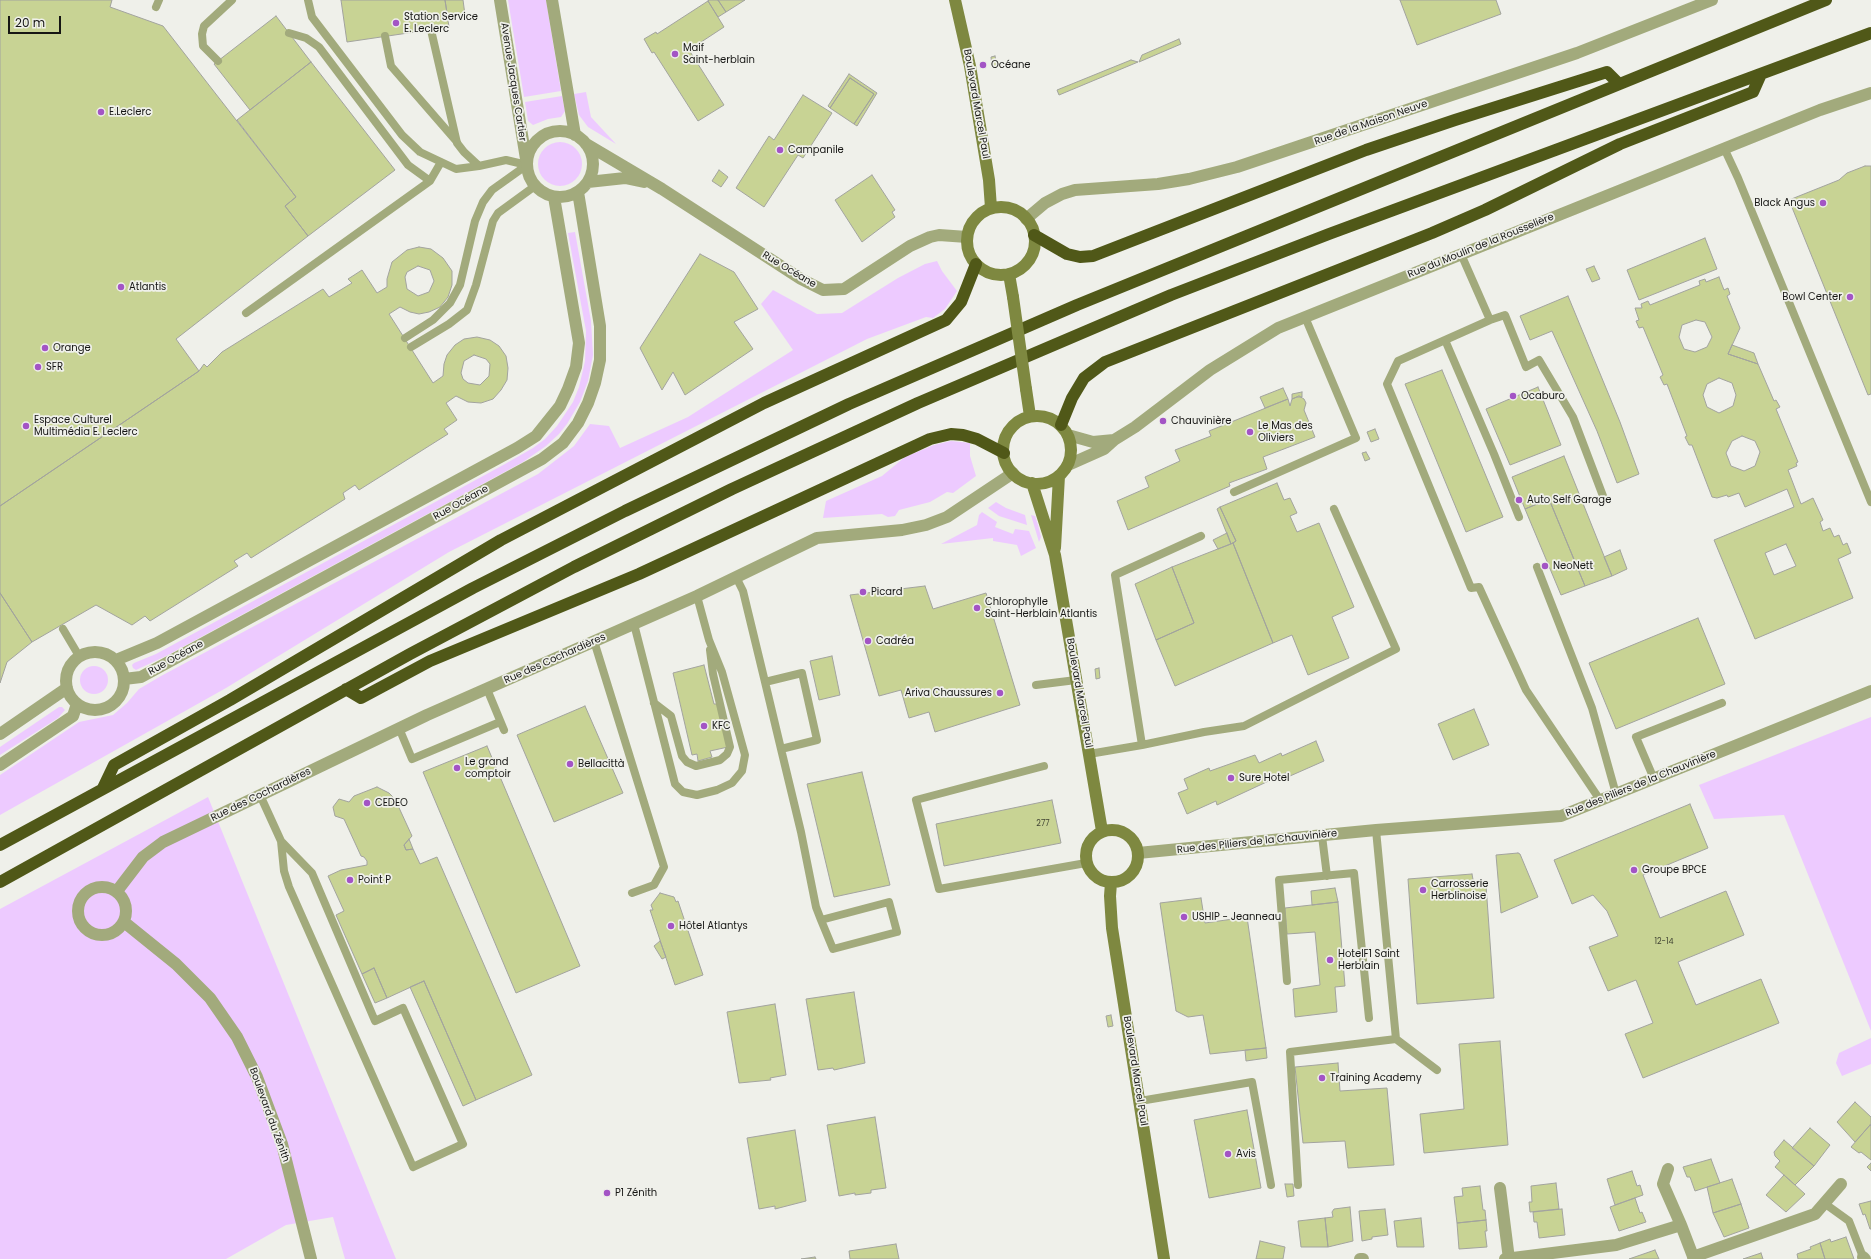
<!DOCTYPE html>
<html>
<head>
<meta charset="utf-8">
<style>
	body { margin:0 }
	#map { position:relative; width:1871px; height:1259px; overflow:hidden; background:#eff0ea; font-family:Poppins,sans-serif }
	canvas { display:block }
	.scale { position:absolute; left:8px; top:16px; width:53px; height:18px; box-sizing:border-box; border:2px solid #161614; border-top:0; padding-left:5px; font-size:12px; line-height:14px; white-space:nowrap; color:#161614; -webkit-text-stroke:3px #eff0ea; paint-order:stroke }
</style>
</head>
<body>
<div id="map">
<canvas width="1871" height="1259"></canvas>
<div class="scale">20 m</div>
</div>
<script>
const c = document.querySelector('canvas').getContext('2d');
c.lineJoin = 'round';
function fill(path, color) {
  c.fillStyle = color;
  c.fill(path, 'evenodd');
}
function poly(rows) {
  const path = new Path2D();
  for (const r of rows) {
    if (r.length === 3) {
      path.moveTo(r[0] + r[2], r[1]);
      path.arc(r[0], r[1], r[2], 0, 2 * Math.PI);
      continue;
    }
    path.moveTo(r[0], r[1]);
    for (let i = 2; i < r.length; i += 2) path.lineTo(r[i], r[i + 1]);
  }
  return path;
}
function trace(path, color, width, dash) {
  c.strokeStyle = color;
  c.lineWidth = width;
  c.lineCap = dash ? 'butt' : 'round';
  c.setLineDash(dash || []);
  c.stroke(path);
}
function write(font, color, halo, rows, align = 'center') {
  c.font = font + ' Poppins,sans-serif';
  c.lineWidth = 3.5;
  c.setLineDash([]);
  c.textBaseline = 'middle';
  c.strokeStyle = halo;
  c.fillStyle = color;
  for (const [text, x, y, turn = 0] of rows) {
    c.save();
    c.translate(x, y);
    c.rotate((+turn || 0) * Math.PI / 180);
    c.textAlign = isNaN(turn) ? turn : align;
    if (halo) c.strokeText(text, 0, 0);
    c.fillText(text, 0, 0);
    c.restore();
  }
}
const green = poly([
	[508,0,546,0,561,91,524,97],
	[586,92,591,117,616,144,588,127,579,115,574,94],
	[562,96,565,111,561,117,548,119,533,125,528,121,525,102],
	[560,164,22],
	[575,232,591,321,593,355,588,381,580,402,567,424,559,434,546,446,523,462,166,656,136,670,133,668,132,665,134,663,156,654,505,464,533,448,545,439,557,426,573,402,579,387,585,361,586,331,568,233],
	[937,261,942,271,957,291,945,309,933,318,926,317,867,339,449,552,226,688,0,815,0,775,79,722,113,715,127,703,139,689,161,676,538,474,574,446,590,424,609,426,620,448,688,417,793,350,761,304,773,290,817,314,842,313,898,278,925,264],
	[951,441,970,443,970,456,976,476,953,493,947,492,930,502,899,510,895,516,888,517,882,514,823,518,826,501,882,476,905,457,934,445],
	[996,502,1006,508,1025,515,1027,525,999,516,988,508],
	[982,512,997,522,995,527,1013,534,1015,529,1029,531,1036,548,1021,556,1017,545,993,541,993,538,941,544,977,525,979,515],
	[1031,515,1035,516,1038,525,1041,537,1039,542],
	[94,680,14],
	[59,707,62,707,65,710,58,718,0,755,0,747],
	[1871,717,1871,1031,1784,815,1714,819,1699,785],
	[208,797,396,1259,345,1259,333,1217,286,1225,226,1259,0,1259,0,909],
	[1871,1038,1871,1064,1842,1076,1836,1063,1839,1053]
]);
const building = poly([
	[0,0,112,0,110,7,163,26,296,197,285,206,308,236,176,339,199,371,0,506,0,0],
	[341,0,445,0,449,27,347,42,341,0],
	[445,0,463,0,465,15,448,19,445,0],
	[709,0,718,0,726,12,718,17,708,1,709,0],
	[718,0,745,0,726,12,718,0],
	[1400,0,1496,0,1501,14,1417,45,1400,0],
	[708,1,724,27,689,50,724,105,698,121,654,52,652,53,644,39,656,32,657,34,708,1],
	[276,16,311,62,250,110,214,64,276,16],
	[1179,39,1181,44,1139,62,1142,55,1179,39],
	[995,56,997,66,992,67,991,57,995,56],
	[1131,60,1138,62,1059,95,1057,90,1131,60],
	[311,62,395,170,308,236,285,206,296,197,237,120,311,62],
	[849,74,877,93,857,126,854,124,874,94,850,78,830,108,828,106,849,74],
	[850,78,874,94,854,124,830,108,850,78],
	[803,95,832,113,803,158,798,155,764,207,736,188,769,136,774,140,803,95],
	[1865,166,1871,166,1871,394,1868,395,1789,200,1839,180,1847,173,1865,166],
	[719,170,728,177,721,187,712,181,719,170],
	[872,175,895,210,892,212,895,217,862,242,835,200,872,175],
	[1705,238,1717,269,1639,300,1627,270,1705,238],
	[419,247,431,249,443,258,452,271,452,285,448,297,440,307,429,312,419,314,410,312,400,307,389,314,433,383,443,376,444,364,447,355,455,345,464,339,477,337,490,340,499,346,506,356,508,368,507,380,501,390,493,399,481,403,468,402,456,396,446,403,457,420,444,429,448,434,359,490,355,485,343,493,345,499,251,558,247,553,234,561,238,566,150,621,145,616,132,625,96,605,32,642,0,593,0,506,199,371,204,364,207,367,222,352,323,289,329,297,352,283,348,279,362,270,377,293,387,287,387,279,392,262,407,250,419,247],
	[418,266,430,270,434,281,429,292,418,296,407,289,405,277,407,272,418,266],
	[474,355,486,359,490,364,489,376,480,385,468,383,463,379,461,373,464,361,474,355],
	[700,254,734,272,758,309,734,322,753,349,685,395,673,372,662,390,640,348,700,254],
	[1594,266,1600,279,1592,282,1586,269,1594,266],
	[1719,277,1724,290,1728,288,1730,294,1727,296,1740,328,1728,354,1758,364,1774,401,1776,400,1780,407,1776,409,1798,462,1796,463,1797,466,1788,470,1801,504,1813,498,1823,520,1820,522,1823,531,1830,528,1834,537,1839,535,1843,545,1847,543,1851,553,1838,559,1853,598,1755,639,1714,540,1794,507,1787,489,1745,507,1739,493,1728,497,1727,495,1717,498,1712,497,1692,445,1689,445,1685,437,1687,436,1667,384,1664,385,1660,377,1663,375,1643,327,1639,328,1636,321,1639,320,1635,308,1642,308,1641,304,1648,301,1650,305,1700,285,1699,281,1705,279,1706,282,1719,277],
	[1696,320,1705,322,1712,337,1707,347,1695,352,1684,349,1679,337,1682,325,1696,320],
	[1719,378,1732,383,1736,395,1733,406,1719,413,1707,407,1703,395,1707,384,1719,378],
	[1742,436,1755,441,1760,452,1755,466,1744,471,1731,466,1726,453,1732,441,1742,436],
	[1786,544,1796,566,1774,575,1765,553,1786,544],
	[1568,296,1620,422,1639,474,1617,483,1597,431,1552,331,1530,340,1520,316,1568,296],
	[1732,345,1754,353,1758,364,1728,354,1732,345],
	[1442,370,1503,517,1466,532,1405,384,1442,370],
	[1538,387,1561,445,1510,465,1486,409,1538,387],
	[1283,388,1288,399,1265,408,1260,397,1283,388],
	[1302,392,1302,397,1297,397,1292,399,1292,394,1302,392],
	[1299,396,1304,399,1306,403,1304,410,1315,437,1263,457,1267,469,1229,483,1230,486,1128,530,1117,501,1149,487,1145,477,1180,461,1175,450,1211,436,1209,431,1288,399,1290,406,1292,399,1299,396],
	[1375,429,1379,439,1371,442,1367,432,1375,429],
	[1366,452,1370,459,1365,461,1362,453,1366,452],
	[1564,456,1612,576,1585,586,1549,499,1525,509,1512,477,1564,456],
	[1277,483,1284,500,1290,498,1297,513,1290,516,1297,532,1319,523,1354,607,1332,617,1349,658,1308,675,1292,635,1273,643,1233,543,1236,541,1220,507,1277,483],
	[1549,499,1585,586,1561,595,1525,509,1549,499],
	[1220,507,1236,541,1231,544,1217,509,1220,507],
	[1227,533,1231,544,1218,549,1213,540,1227,533],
	[1233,543,1273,643,1175,686,1156,640,1194,623,1172,567,1233,543],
	[1620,550,1627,569,1612,576,1604,557,1620,550],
	[1172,567,1194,623,1156,640,1135,584,1172,567],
	[925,586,933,609,986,593,1020,705,935,732,929,712,909,718,901,690,879,696,850,595,925,586],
	[0,593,32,642,7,662,0,683,0,593],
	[1698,618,1725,684,1616,729,1589,663,1698,618],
	[832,656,840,695,819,700,810,661,832,656],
	[704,665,714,704,717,704,728,747,710,751,712,757,698,761,697,754,692,755,673,673,704,665],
	[1099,668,1100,678,1096,679,1095,669,1099,668],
	[585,706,623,793,554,822,517,735,585,706],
	[1474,709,1489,745,1453,760,1438,724,1474,709],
	[1316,741,1324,761,1290,776,1288,772,1217,805,1216,801,1187,814,1178,793,1188,789,1184,779,1209,768,1210,771,1255,755,1259,763,1281,753,1282,756,1316,741],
	[487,746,580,966,516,993,423,772,487,746],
	[862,772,890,885,834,897,807,784,862,772],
	[377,787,389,793,395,799,412,836,404,845,406,850,413,849,420,864,437,857,532,1075,476,1100,424,981,387,998,374,968,362,974,336,915,344,911,328,876,341,870,367,865,367,861,364,857,361,856,344,819,335,816,333,807,339,799,349,802,354,796,377,787],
	[1052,800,1061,843,944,866,936,824,1052,800],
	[1690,804,1708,848,1643,875,1660,918,1726,891,1744,935,1678,962,1696,1005,1761,979,1779,1023,1643,1078,1625,1034,1653,1023,1636,980,1608,991,1589,947,1618,936,1607,911,1593,895,1572,904,1554,860,1690,804],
	[409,839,413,849,406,850,404,845,409,839],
	[1518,853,1520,854,1538,897,1501,913,1496,855,1518,853],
	[1472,874,1474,885,1486,885,1494,998,1417,1004,1408,879,1472,874],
	[1335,888,1338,902,1312,905,1311,891,1335,888],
	[660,893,674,897,676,902,678,901,703,975,675,985,650,910,653,910,651,905,660,893],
	[1201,898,1205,923,1247,917,1266,1048,1210,1054,1203,1015,1188,1017,1176,1011,1160,903,1201,898],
	[1338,902,1345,986,1335,987,1337,1012,1295,1017,1293,989,1320,985,1315,932,1287,934,1285,908,1338,902],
	[660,941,666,957,662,959,654,946,660,941],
	[374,968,387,998,375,1003,362,974,374,968],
	[424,981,476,1100,463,1106,410,987,424,981],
	[854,992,865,1063,834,1070,833,1068,818,1070,806,999,854,992],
	[775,1004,786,1075,770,1078,771,1080,739,1083,727,1012,775,1004],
	[1111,1015,1113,1026,1108,1027,1106,1016,1111,1015],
	[1500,1041,1508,1145,1424,1153,1420,1114,1464,1109,1459,1044,1500,1041],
	[1266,1048,1267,1058,1246,1061,1245,1050,1266,1048],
	[1338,1063,1340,1091,1387,1088,1394,1165,1348,1168,1345,1141,1303,1143,1295,1067,1338,1063],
	[1855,1102,1871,1117,1871,1124,1855,1142,1837,1122,1855,1102],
	[1247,1110,1261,1188,1209,1198,1194,1120,1247,1110],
	[875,1117,886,1188,871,1190,871,1193,855,1195,855,1193,839,1196,827,1125,875,1117],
	[1870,1125,1871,1126,1871,1160,1861,1152,1859,1153,1851,1147,1870,1125],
	[1810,1128,1830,1145,1814,1166,1792,1148,1810,1128],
	[795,1130,806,1201,775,1209,775,1206,759,1209,747,1138,795,1130],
	[1784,1140,1814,1166,1795,1185,1775,1167,1780,1161,1775,1156,1774,1152,1784,1140],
	[1711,1159,1720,1183,1695,1191,1690,1177,1687,1177,1683,1167,1711,1159],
	[1871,1163,1871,1171,1867,1167,1871,1163],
	[1632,1171,1637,1186,1640,1185,1643,1195,1615,1205,1607,1179,1632,1171],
	[1784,1175,1805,1194,1786,1212,1766,1195,1784,1175],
	[1732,1179,1741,1204,1713,1213,1707,1187,1732,1179],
	[1556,1183,1559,1209,1530,1212,1529,1202,1532,1202,1531,1186,1556,1183],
	[1285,1184,1293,1184,1294,1196,1287,1197,1285,1184],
	[1480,1186,1483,1210,1485,1210,1486,1220,1457,1223,1454,1197,1463,1196,1462,1188,1480,1186],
	[1635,1198,1640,1213,1642,1212,1646,1222,1619,1231,1610,1207,1635,1198],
	[1871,1201,1871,1229,1870,1229,1865,1214,1863,1215,1859,1204,1871,1201],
	[1741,1204,1749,1228,1724,1237,1713,1213,1741,1204],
	[1350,1207,1353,1241,1328,1247,1325,1218,1333,1217,1332,1212,1334,1209,1350,1207],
	[1385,1209,1388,1235,1372,1237,1372,1239,1362,1241,1359,1211,1385,1209],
	[1562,1209,1565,1235,1539,1238,1537,1222,1534,1222,1533,1212,1562,1209],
	[1325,1218,1328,1247,1301,1247,1298,1221,1325,1218],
	[1421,1218,1424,1247,1397,1247,1394,1221,1421,1218],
	[1486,1220,1487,1231,1485,1231,1487,1247,1459,1249,1457,1223,1486,1220],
	[1846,1237,1854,1259,1825,1259,1820,1243,1830,1239,1831,1242,1846,1237],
	[1260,1241,1285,1247,1283,1259,1256,1259,1260,1241],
	[1820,1243,1825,1259,1798,1259,1797,1254,1811,1249,1810,1247,1820,1243],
	[896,1244,899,1259,850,1259,849,1251,896,1244],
	[1655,1250,1659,1259,1629,1259,1655,1250],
	[1761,1253,1763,1259,1743,1259,1761,1253],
	[815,1257,816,1259,801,1259,815,1257]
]);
const lane = poly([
	[308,0,312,17,402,135,420,152,456,169,479,166],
	[156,7,159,0],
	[431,30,457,143,464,152,479,166,506,160,527,165],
	[289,33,306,38,319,47,408,165,430,181],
	[385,36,391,66,457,142],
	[218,61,203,46,202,34,204,26,232,0],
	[1724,148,1738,178,1871,502],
	[1461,254,1490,320,1398,361,1387,384,1471,588,1479,587,1526,690,1600,800],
	[246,313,430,181,441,162],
	[1490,320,1505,315,1526,367,1539,360,1573,417,1603,496],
	[405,338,433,320,450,303,460,285,475,221,483,202,492,190,527,165],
	[1445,340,1494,454,1519,517],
	[411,347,449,324,467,310,476,285,493,221,498,213,535,186],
	[1234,492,1356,438,1305,317],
	[1537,567,1592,708,1616,794],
	[736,577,743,591,765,682],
	[634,624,675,784,683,792,697,795,717,790,732,783,742,771,745,755,722,672,709,640,697,596],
	[63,629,79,656],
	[594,641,664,867,654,885,632,893],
	[802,673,817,740,781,749,765,682,802,673],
	[1036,685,1076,680],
	[487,689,504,730],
	[654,703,671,716,682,756,687,762,696,766,720,760,727,754,730,747,713,674,710,650],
	[399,728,412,759,500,722],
	[1142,745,1204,732,1244,726,1396,649,1334,509],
	[781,749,801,832,816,907,821,920,833,949,897,932,889,902,821,920],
	[1089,754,1142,745,1115,575,1201,536],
	[1044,766,916,800,939,889,1086,863],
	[1654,779,1636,737,1722,703],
	[260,795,281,841,312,873,375,1021,403,1008,463,1144,413,1167,289,887,284,871,281,841],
	[1376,830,1396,1039],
	[1322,836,1327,876],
	[1287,981,1279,880,1354,873,1369,1018],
	[1140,1101,1252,1082,1271,1185],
	[1298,1185,1290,1052,1396,1039,1437,1070],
	[1824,1203,1849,1221,1863,1257]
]);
const street = poly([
	[500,0,526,159],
	[552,0,575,135],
	[560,164,33],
	[586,144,662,189,801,279,823,290,844,289,910,246,930,237,939,235,967,237],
	[588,182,625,178,644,182],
	[1026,219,1045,203,1062,194,1075,190,1158,184,1189,179,1237,167,1577,53,1712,0],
	[1068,435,1093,442,1114,440],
	[1068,465,1104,449,1114,440,1135,427,1210,370,1278,328,1820,110,1871,93],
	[95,681,29],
	[116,660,157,643,517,448,536,436,560,406,568,389,576,367,579,343,554,197],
	[124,679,141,677,542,459,563,443,578,423,588,403,595,383,600,360,600,326,578,192],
	[0,734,67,688],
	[0,765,73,716,77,704],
	[1138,853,1376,830,1561,816,1871,691],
	[102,911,24],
	[117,891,143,857,163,842,427,715,697,596,817,538,902,530,926,525,947,517,1013,473],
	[124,922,176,964,210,998,237,1037,257,1077,282,1144,311,1259],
	[1668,1169,1663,1184,1681,1225],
	[1500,1188,1509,1259],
	[1693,1257,1815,1214,1841,1184],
	[1863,1257,1865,1259],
	[1360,1259,1363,1259],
	[1505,1259,1616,1245,1681,1225,1694,1259]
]);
const secondary = poly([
	[955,0,970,66,989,180,991,208],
	[1001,241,34],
	[1009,274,1013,297],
	[1026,389,1030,416],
	[1037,450,34],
	[1032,483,1055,555,1102,831],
	[1055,548,1059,476],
	[1112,856,26],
	[1111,883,1110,896,1112,928,1164,1259]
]);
const highway = poly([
	[1034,235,1067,254,1080,257,1093,256,1366,150,1455,120,1607,72,1619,84],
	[1061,425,1072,398,1084,378,1105,362,1432,233,1485,210,1620,144,1753,92,1761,74],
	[346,689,361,698,430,661,639,574,930,439,951,434,963,435,977,439,1004,453],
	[103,788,114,765,230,700,501,540,764,403,946,320,961,302,976,264],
	[0,845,473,588,625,511,849,404,1077,305,1826,0],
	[0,882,410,654,574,567,732,489,918,403,1171,295,1329,234,1871,33]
]);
const secondaryBridge = poly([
	[1013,297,1026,389]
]);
const markers = [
	[396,23,4,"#a354c5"],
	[675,54,4,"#a354c5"],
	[983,65,4,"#a354c5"],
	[101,112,4,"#a354c5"],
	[780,150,4,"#a354c5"],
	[1823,203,4,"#a354c5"],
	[121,287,4,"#a354c5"],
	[1850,297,4,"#a354c5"],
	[45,348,4,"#a354c5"],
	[38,367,4,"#a354c5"],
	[1513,396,4,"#a354c5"],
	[1163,421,4,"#a354c5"],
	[26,426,4,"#a354c5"],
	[1250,432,4,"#a354c5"],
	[1519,500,4,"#a354c5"],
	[1545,566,4,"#a354c5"],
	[863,592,4,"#a354c5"],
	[977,608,4,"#a354c5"],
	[868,641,4,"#a354c5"],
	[1000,693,4,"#a354c5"],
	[704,726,4,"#a354c5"],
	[570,764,4,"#a354c5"],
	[457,768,4,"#a354c5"],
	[1231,778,4,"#a354c5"],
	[367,803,4,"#a354c5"],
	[1634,870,4,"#a354c5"],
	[350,880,4,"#a354c5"],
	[1423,890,4,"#a354c5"],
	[1184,917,4,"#a354c5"],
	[671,926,4,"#a354c5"],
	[1330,960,4,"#a354c5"],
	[1322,1078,4,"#a354c5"],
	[1228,1154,4,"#a354c5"],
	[607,1193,4,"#a354c5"]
];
const numberNames = [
	["277",1043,824],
	["12-14",1664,942]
];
const poiNames = [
	["Station Service",404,17],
	["E. Leclerc",404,29],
	["Maif",683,48],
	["Saint-herblain",683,60],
	["Océane",991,65],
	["E.Leclerc",109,112],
	["Campanile",788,150],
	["Black Angus",1815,203,"right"],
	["Atlantis",129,287],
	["Bowl Center",1842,297,"right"],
	["Orange",53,348],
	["SFR",46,367],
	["Ocaburo",1521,396],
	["Espace Culturel",34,420],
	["Multimédia E. Leclerc",34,432],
	["Chauvinière",1171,421],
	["Le Mas des",1258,426],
	["Oliviers",1258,438],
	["Auto Self Garage",1527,500],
	["NeoNett",1553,566],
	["Picard",871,592],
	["Chlorophylle",985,602],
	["Saint-Herblain Atlantis",985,614],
	["Cadréa",876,641],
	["Ariva Chaussures",992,693,"right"],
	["KFC",712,726],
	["Le grand",465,762],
	["comptoir",465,774],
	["Bellacittà",578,764],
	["Sure Hotel",1239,778],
	["CEDEO",375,803],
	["Groupe BPCE",1642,870],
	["Point P",358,880],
	["Carrosserie",1431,884],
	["Herblinoise",1431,896],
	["USHIP - Jeanneau",1192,917],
	["Hôtel Atlantys",679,926],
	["HotelF1 Saint",1338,954],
	["Herblain",1338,966],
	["Training Academy",1330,1078],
	["Avis",1236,1154],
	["P1 Zénith",615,1193]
];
const streetNames = [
	["Avenue Jacques Cartier",513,82,81],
	["Boulevard Marcel Paul",976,104,80],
	["Rue de la Maison Neuve",1371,123,-19],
	["Rue du Moulin de la Rousselière",1481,246,-22],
	["Rue Océane",789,270,31],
	["Rue Océane",461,503,-29],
	["Rue Océane",176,658,-29],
	["Rue des Cochardières",555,659,-24],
	["Boulevard Marcel Paul",1079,693,80],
	["Rue des Piliers de la Chauvinière",1641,784,-22],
	["Rue des Cochardières",261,795,-26],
	["Rue des Piliers de la Chauvinière",1257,842,-6],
	["Boulevard Marcel Paul",1135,1071,81],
	["Boulevard du Zénith",269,1115,70]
];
fill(green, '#edcaff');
fill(building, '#c8d394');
trace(building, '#a2a39e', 1);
trace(lane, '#a2aa7c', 8);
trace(street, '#a2aa7c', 12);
trace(secondary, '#7e8840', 12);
trace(highway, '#505818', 12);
trace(secondaryBridge, '#7e8840', 12);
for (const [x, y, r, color] of markers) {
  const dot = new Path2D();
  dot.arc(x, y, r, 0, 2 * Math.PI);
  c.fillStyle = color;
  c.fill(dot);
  trace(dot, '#eff0ea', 1.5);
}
write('8px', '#424534', null, numberNames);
write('10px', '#161614', '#eff0ea', poiNames, 'left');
write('10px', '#161614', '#eff0ea', streetNames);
</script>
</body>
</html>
